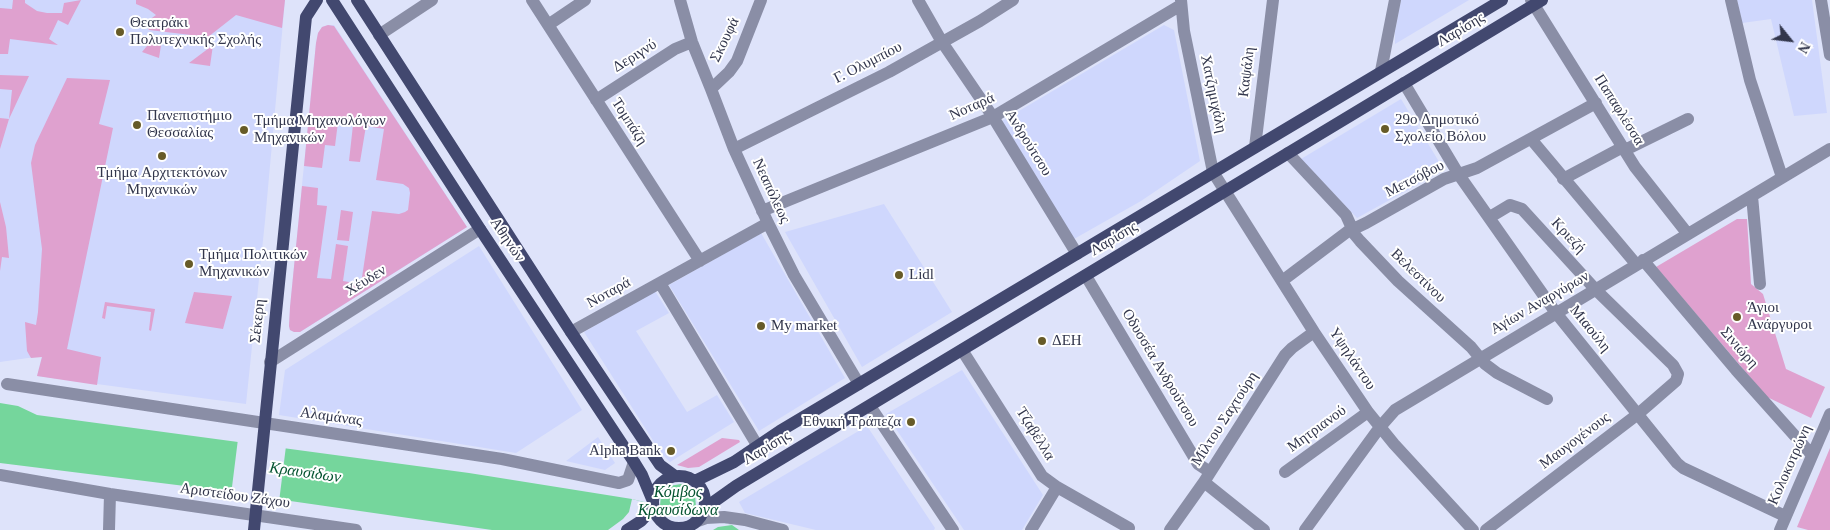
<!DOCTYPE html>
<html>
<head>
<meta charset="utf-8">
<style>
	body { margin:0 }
	#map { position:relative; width:1830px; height:530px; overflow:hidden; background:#dee3fa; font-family:"Times New Roman",serif }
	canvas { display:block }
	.north { position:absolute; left:1765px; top:15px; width:50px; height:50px; -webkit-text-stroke:4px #fff; paint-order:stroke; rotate:119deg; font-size:14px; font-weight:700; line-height:20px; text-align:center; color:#32364c }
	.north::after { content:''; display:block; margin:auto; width:18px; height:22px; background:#32364c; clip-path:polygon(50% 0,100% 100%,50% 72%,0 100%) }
</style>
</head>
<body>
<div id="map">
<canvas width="1830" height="530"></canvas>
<div class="north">N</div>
</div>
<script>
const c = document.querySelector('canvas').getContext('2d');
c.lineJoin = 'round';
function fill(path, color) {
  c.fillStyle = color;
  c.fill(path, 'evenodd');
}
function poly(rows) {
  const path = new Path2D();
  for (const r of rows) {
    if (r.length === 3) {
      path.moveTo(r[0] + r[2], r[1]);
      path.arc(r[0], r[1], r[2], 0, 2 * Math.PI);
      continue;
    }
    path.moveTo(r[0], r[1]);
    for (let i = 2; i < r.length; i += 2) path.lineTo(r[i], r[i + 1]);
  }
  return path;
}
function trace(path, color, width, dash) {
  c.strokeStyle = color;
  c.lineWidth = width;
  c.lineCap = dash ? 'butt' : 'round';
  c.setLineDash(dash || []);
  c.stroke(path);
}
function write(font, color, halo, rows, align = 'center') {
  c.font = font + ' "Times New Roman",serif';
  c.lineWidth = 4;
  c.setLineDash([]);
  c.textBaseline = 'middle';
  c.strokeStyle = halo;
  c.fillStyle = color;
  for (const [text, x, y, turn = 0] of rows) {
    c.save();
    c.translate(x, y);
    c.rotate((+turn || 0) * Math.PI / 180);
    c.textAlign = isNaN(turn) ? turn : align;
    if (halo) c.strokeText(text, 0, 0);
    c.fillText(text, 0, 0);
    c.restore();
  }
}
const built = poly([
	[0,0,285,0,265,221,246,404,37,376,42,356,0,362],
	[1401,0,1469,0,1395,44,1395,32],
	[1737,0,1812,0,1827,113,1794,116,1771,19,1742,23],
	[328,25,334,25,467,227,300,332,294,332,290,330,289,326,290,307,316,43,318,33,322,27],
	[1164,25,1174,30,1200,161,1141,201,1074,239,1002,121],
	[1401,99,1444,170,1357,218,1301,159],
	[884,204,952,312,862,367,785,232],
	[761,233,845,378,759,431,669,285],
	[479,246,582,410,516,453,279,415,285,370],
	[655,291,669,313,636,331,687,412,717,395,734,422,670,462,661,453,584,332],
	[962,370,1043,495,1022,530,964,530,886,414],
	[867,426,935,528,934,530,816,530,745,513,739,502],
	[598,437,615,463,605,470,566,461]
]);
const green = poly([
	[13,0,25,0,25,3,37,11,47,13,62,13,64,3,81,0,68,25,58,20,49,39,58,45,10,39,8,54,0,54,0,8,12,9],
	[136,0,285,0,282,28,236,15,208,37,149,30,145,23,156,15,148,9,136,4],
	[328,25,334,26,467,227,300,332,294,332,290,330,289,326,290,307,302,186,318,188,317,205,327,206,317,278,331,279,336,244,348,246,343,281,361,284,372,211,399,214,405,212,408,210,410,193,409,188,403,184,376,180,384,129,366,126,360,162,349,161,353,125,338,122,335,146,325,145,322,168,304,166,316,43,318,33,322,27],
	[149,37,162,39,159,58,142,52,147,46],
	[213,45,210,66,189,63],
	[0,75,29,76,9,119,0,149,0,118,9,119,12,90,0,89],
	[67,78,110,80,99,124,113,128,67,349,101,357,97,385,37,376,42,357,31,358,27,351,25,322,36,325,38,312,42,249,31,163,35,145],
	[0,202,6,227,9,258,2,257,0,271],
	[341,210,353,212,349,241,337,240],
	[1737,219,1747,219,1751,284,1763,294,1786,369,1825,387,1811,418,1767,397,1656,267],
	[194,292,232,296,223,329,185,323],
	[105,302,155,309,151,331,149,330,151,312,107,306,105,319,102,318],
	[722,438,739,440,740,442,699,467,688,468,677,465],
	[1830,448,1830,530,1808,530,1797,527]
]);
const water = poly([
	[0,403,18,406,37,415,469,473,632,499,660,506,661,495,664,490,669,486,681,484,687,485,695,495,696,507,691,515,732,525,739,530,492,530,193,487,0,463]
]);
const pier = poly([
	[238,439,286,446,279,502,231,495],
	[632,499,732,525,718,527,713,530,608,530,623,519,629,512]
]);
const minor = poly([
	[532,0,700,261],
	[680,0,692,42,711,89,734,149,768,223,794,275,859,384],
	[918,0,942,42,993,117,1077,254],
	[1181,0,1184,31,1213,172,1314,332,1368,412,1394,444,1473,530],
	[1531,0,1635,167,1687,233],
	[1731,0,1750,80,1782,177],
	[1821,0,1830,55],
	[548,25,585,0],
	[379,35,432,0],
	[1381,71,1395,0],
	[1404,83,1459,175,1556,313,1677,463,1683,468,1785,516],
	[711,89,729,72,737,61,761,0],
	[596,100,675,49,692,42],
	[1531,139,1636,264],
	[1255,147,1273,0],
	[734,149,889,72,980,21,1013,0],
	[1625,150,1688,119],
	[1288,153,1346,215,1355,235,1360,241,1398,281,1471,347,1485,364,1497,373,1547,399],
	[1563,179,1623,147],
	[1752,196,1760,284],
	[762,211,993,117,1181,5],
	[1643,260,1736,370,1812,455],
	[1086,276,1198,464,1210,472],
	[1282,281,1347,232,1366,223,1444,179,1477,168,1596,103],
	[660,283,757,445],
	[571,332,768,223],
	[962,350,1042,476,1057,487,1129,528],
	[270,362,480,229],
	[7,384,502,459,619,483,628,480,634,462],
	[870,406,953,530],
	[1285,472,1368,412],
	[0,475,110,494,356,530],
	[1204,482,1264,530],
	[695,522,706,518,724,517,745,520,783,530],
	[109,530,110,494],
	[1031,530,1057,487],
	[1170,530,1204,482,1285,355,1292,348,1314,332],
	[1305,530,1380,427,1395,410,1830,149],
	[1486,530,1638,414,1676,381,1678,374,1673,365,1596,290,1522,209,1510,205,1490,217],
	[1780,530,1830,414]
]);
const major = poly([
	[332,0,480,229,634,462,642,475,652,499],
	[357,0,571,332,660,465,675,476],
	[679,502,26],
	[695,481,734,462,780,431,1502,0],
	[705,508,736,486,1542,0],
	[254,530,306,17,317,0],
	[627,530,641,521,653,508]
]);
const markers = [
	[120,32,5,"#675b28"],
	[137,125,5,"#675b28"],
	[1385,129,5,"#675b28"],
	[244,130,5,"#675b28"],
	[162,156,5,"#675b28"],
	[189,264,5,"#675b28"],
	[899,275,5,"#675b28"],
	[1737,317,5,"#675b28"],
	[761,326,5,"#675b28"],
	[1042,341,5,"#675b28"],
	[911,422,5,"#675b28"],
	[671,451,5,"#675b28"]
];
const poiNames = [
	["Θεατράκι",130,23],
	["Πολυτεχνικής Σχολής",130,40],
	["Πανεπιστήμιο",147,116],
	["Θεσσαλίας",147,133],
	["29ο Δημοτικό",1395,120],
	["Σχολείο Βόλου",1395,137],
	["Τμήμα Μηχανολόγων",254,121],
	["Μηχανικών",254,138],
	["Τμήμα Αρχιτεκτόνων",162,173,"center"],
	["Μηχανικών",162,190,"center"],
	["Τμήμα Πολιτικών",199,255],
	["Μηχανικών",199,272],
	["Lidl",909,275],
	["Άγιοι",1747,308],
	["Ανάργυροι",1747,325],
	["My market",771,326],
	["ΔΕΗ",1052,341],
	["Εθνική Τράπεζα",901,422,"right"],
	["Alpha Bank",661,451,"right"]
];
const streetNames = [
	["Λαρίσης",1461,30,-31],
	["Σκουφά",725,40,-64],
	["Δεριγνύ",635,56,-32],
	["Γ. Ολυμπίου",868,63,-27],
	["Καψάλη",1247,72,-83],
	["Χατζημιχάλη",1213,94,78],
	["Νοταρά",972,107,-24],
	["Παπαφλέσσα",1619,110,58],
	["Τομπάζη",629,122,57],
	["Ανδρούτσου",1028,143,58],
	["Μετσόβου",1415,179,-27],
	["Νεαπόλεως",771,191,65],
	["Κριεζή",1568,236,47],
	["Λαρίσης",1114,239,-31],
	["Αθηνών",507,240,56],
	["Βελεστίνου",1418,276,44],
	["Χέυδεν",366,281,-32],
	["Νοταρά",609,293,-29],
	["Αγίων Αναργύρων",1540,303,-30],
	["Σέκερη",258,321,-84],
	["Μιαούλη",1590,329,51],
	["Σινιώρη",1739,348,49],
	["Υψηλάντου",1352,359,56],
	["Οδυσσέα Ανδρούτσου",1160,368,59],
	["Αλαμάνας",331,417,8],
	["Μίλτου Σαχτούρη",1225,419,-57],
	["Μητριανού",1317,429,-36],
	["Τζαβέλλα",1035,434,58],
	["Μαυγογένους",1575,441,-37],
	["Λαρίσης",767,448,-31],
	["Κολοκοτρώνη",1790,465,-66],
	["Αριστείδου Ζάχου",235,496,8]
];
const waterNames = [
	["Κραυσίδων",305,473,8],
	["Κόμβος",678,493],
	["Κραυσίδωνα",678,511]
];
fill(built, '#cfd7fd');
fill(green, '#dfa1cf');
fill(water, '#75d69c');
fill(pier, '#dee3fa');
trace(minor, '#8a8ea6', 12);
trace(major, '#42486f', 12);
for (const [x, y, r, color] of markers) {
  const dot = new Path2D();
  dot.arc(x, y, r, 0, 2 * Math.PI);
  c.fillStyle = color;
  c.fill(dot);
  trace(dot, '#fff', 2);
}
write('15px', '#32364c', '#fff', poiNames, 'left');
write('15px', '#32364c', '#fff', streetNames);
write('italic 16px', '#045330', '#fff', waterNames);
</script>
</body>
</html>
